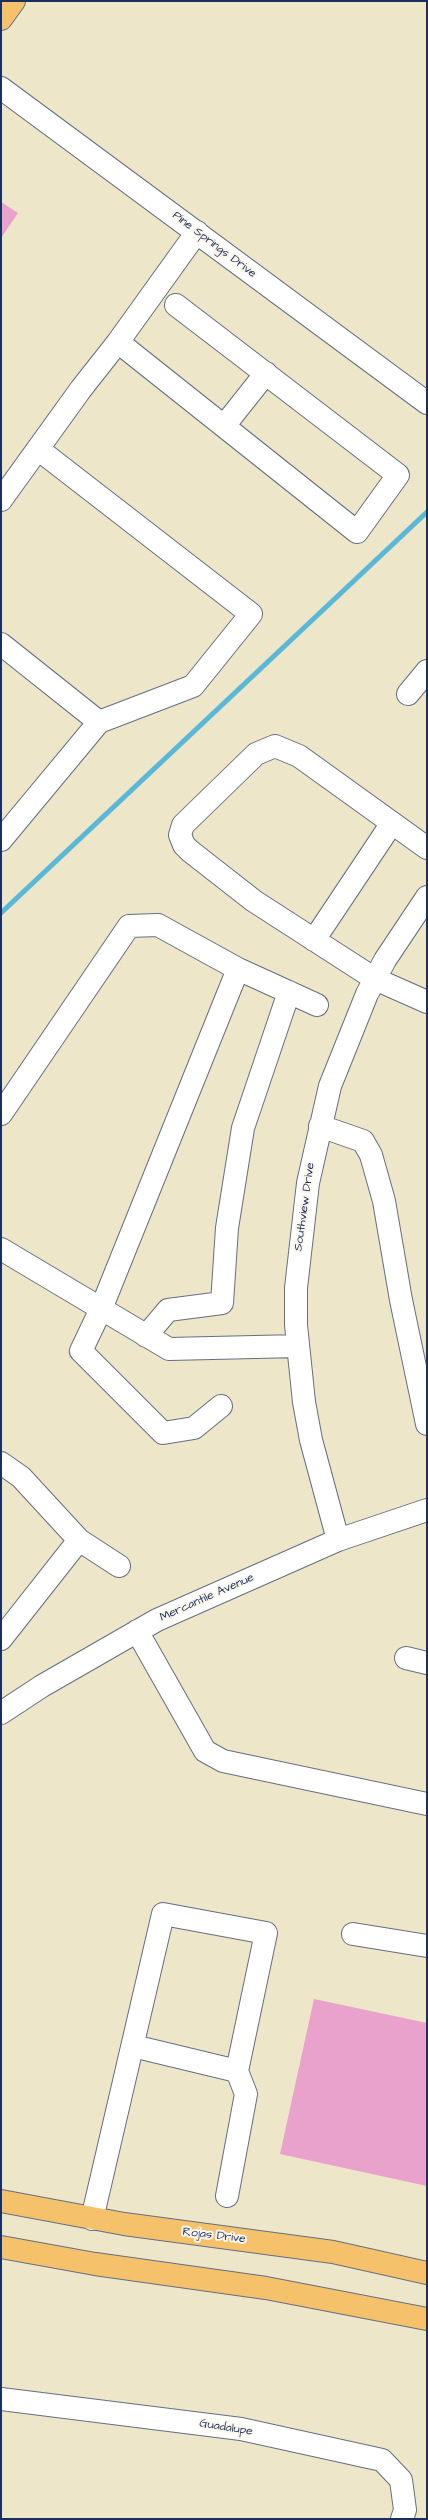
<!DOCTYPE html>
<html>
<head>
<meta charset="utf-8">
<style>
	body { margin:0 }
	#map { position:relative; width:428px; height:2520px; overflow:hidden; background:#ede6c8; font-family:"Architects Daughter",sans-serif }
	canvas { display:block }
	.frame { position:absolute; inset:0; border:2px solid #1b2f5e; pointer-events:none }
</style>
</head>
<body>
<div id="map">
<canvas width="428" height="2520"></canvas>
<div class="frame"></div>
</div>
<script>
const c = document.querySelector('canvas').getContext('2d');
c.lineJoin = 'round';
function poly(rows) {
  const path = new Path2D();
  for (const r of rows) {
    path.moveTo(r[0], r[1]);
    for (let i = 2; i < r.length; i += 2) path.lineTo(r[i], r[i + 1]);
  }
  return path;
}
function trace(path, color, width, dash) {
  c.strokeStyle = color;
  c.lineWidth = width;
  c.lineCap = dash ? 'butt' : 'round';
  c.setLineDash(dash || []);
  c.stroke(path);
}
function fill(path, color) {
  c.fillStyle = color;
  c.fill(path, 'evenodd');
}
function write(font, color, halo, rows, align = 'center') {
  c.font = font + ' "Architects Daughter",sans-serif';
  c.lineWidth = 4;
  c.setLineDash([]);
  c.textBaseline = 'middle';
  c.strokeStyle = halo;
  c.fillStyle = color;
  for (const [text, x, y, turn = 0] of rows) {
    c.save();
    c.translate(x, y);
    c.rotate((+turn || 0) * Math.PI / 180);
    c.textAlign = isNaN(turn) ? turn : align;
    if (halo) c.strokeText(text, 0, 0);
    c.fillText(text, 0, 0);
    c.restore();
  }
}
const stream = poly([
	[1,913,427,512]
]);
const building = poly([
	[1,202,18,213,1,238],
	[314,1999,427,2023,427,2186,280,2154]
]);
const minor = poly([
	[1,88,427,403],
	[176,305,398,475,357,532,118,342,197,232],
	[224,426,266,373],
	[38,449,251,614,193,686,99,722],
	[1,500,81,389,118,342],
	[1,644,99,722,1,840],
	[408,694,427,671],
	[427,848,299,756,275,746,256,754,183,825,180,835,184,845,190,851,254,901,375,979,427,1002],
	[314,940,392,823],
	[238,969,317,1005],
	[1,1114,129,926,158,925,238,969,101,1309,81,1351,163,1433,194,1428,221,1406],
	[320,1126,363,1141,371,1155,384,1201,401,1300,427,1424],
	[1,1249,169,1349,298,1346],
	[146,1336,168,1310,222,1303,227,1228,243,1128,289,992],
	[1,1463,21,1477,79,1540,1,1639],
	[79,1540,119,1566],
	[338,1540,311,1440,304,1402,296,1325,296,1288,308,1183,330,1086,367,994,385,960,427,897],
	[137,1631,205,1751,223,1761,427,1804],
	[406,1658,427,1663],
	[1,1713,42,1686,157,1620,338,1540,427,1510],
	[353,1934,427,1946],
	[227,2196,246,2094,237,2071],
	[92,2219,163,1914,266,1933,237,2071,133,2046],
	[1,2399,241,2429,382,2460,401,2480,405,2510,402,2519]
]);
const major = poly([
	[1,19,14,1],
	[1,2201,124,2224,333,2252,427,2273],
	[1,2247,95,2264,266,2288,427,2319]
]);
const streetNames = [
	["Pine Springs Drive",214,245,37],
	["Southview Drive",305,1207,-82],
	["Mercantile Avenue",207,1598,-24],
	["Rojas Drive",214,2236,7],
	["Guadalupe",226,2428,9]
];
trace(stream, '#59b8d7', 5);
fill(building, '#e8a2cc');
trace(minor, '#646f83', 24);
trace(major, '#646f83', 24);
trace(minor, '#fff', 22);
trace(major, '#f5c16b', 22);
write('12px', '#1b2f5e', '#fbf7ec', streetNames);
</script>
</body>
</html>
